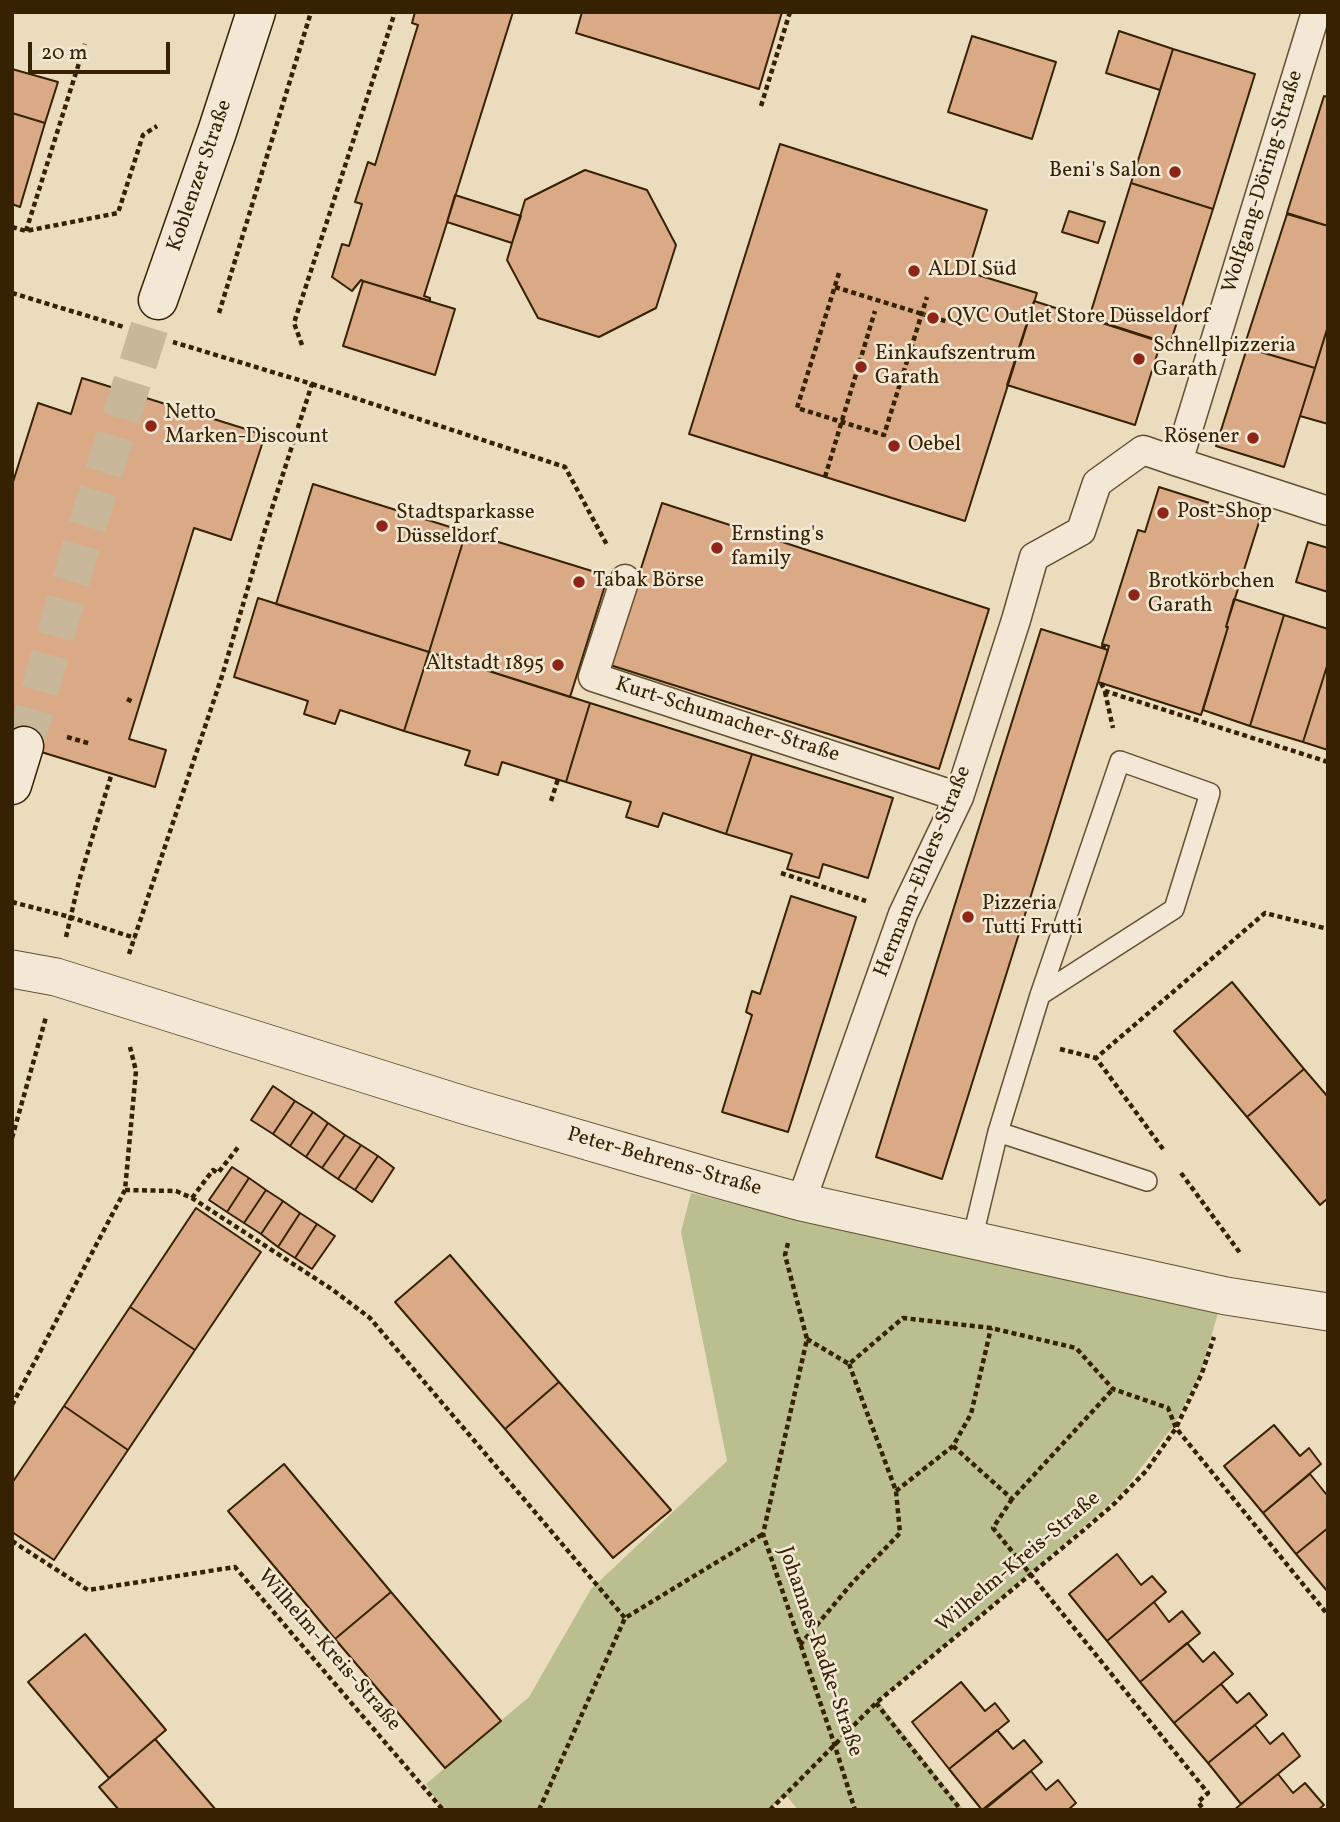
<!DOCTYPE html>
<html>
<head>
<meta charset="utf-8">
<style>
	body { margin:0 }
	#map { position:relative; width:1340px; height:1822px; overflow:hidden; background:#ecdcbe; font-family:Vollkorn,serif }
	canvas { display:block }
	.frame { position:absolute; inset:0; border:14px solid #362101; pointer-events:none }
	.scale { position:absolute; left:28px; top:42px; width:142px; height:32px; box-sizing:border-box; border:4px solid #362101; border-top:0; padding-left:9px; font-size:21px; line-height:24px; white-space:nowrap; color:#362101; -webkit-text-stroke:5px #f3e8d5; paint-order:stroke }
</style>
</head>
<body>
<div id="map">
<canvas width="1340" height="1822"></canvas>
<div class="frame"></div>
<div class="scale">20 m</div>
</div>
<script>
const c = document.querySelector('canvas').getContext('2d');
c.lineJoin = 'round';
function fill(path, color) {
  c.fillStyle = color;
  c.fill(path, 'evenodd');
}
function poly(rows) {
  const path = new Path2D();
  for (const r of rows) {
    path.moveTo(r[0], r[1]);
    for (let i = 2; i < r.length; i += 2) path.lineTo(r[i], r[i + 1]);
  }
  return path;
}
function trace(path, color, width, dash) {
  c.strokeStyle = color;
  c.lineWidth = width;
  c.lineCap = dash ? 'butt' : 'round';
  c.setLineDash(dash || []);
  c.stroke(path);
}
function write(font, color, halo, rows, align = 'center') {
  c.font = font + ' Vollkorn,serif';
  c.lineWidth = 5;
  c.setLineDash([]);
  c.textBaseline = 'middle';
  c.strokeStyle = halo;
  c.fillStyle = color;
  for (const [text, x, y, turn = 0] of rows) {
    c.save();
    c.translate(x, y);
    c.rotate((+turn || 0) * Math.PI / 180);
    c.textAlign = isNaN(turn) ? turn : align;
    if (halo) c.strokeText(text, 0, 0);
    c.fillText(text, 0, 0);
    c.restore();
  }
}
const green = poly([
	[691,1193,803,1221,1220,1306,1201,1372,1174,1425,1121,1494,1029,1574,878,1701,964,1810,798,1810,785,1794,769,1810,442,1810,426,1784,529,1697,591,1589,727,1461,681,1232]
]);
const building = poly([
	[415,12,513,12,424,296,430,298,430,301,363,281,361,280,352,291,332,277,342,244,349,246,362,204,355,202,368,162,375,165,418,25,412,23,415,12],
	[582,12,782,12,759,89,576,33,582,12],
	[1119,31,1173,49,1160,90,1106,73,1119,31],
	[972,36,1056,62,1032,139,948,112,972,36],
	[1173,49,1255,74,1213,209,1131,183,1173,49],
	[12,69,58,82,45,123,12,113,12,69],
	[1324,96,1328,97,1328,226,1287,213,1324,96],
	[12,113,45,123,20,207,12,204,12,113],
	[780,144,987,210,968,272,1037,293,965,521,689,434,780,144],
	[585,170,647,190,676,245,656,308,599,337,538,318,507,260,525,200,585,170],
	[1131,183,1213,209,1170,344,1089,318,1131,183],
	[455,195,521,216,512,243,447,222,455,195],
	[1069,211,1105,222,1098,243,1062,232,1069,211],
	[1287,214,1328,226,1328,326,1315,368,1244,347,1287,214],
	[363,281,455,309,435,375,343,346,363,281],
	[1034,301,1161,342,1135,425,1007,385,1034,301],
	[1326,333,1328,333,1328,424,1300,416,1326,333],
	[1247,348,1315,368,1284,467,1216,446,1247,348],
	[82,378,265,435,231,540,194,528,129,739,166,750,155,787,12,743,12,485,38,403,71,414,82,378],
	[313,484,466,532,429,652,276,604,313,484],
	[1159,487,1260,519,1226,627,1228,627,1201,715,1098,682,1109,646,1102,644,1138,530,1145,532,1159,487],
	[662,503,989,609,939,769,610,665,662,503],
	[466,532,608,576,570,697,429,652,466,532],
	[1308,542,1328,548,1328,592,1296,582,1308,542],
	[258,598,429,652,404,731,340,710,335,724,304,714,308,701,234,677,258,598],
	[1234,599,1284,615,1250,726,1203,710,1228,627,1226,627,1234,599],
	[1284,615,1328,629,1328,663,1303,742,1250,726,1284,615],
	[1041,629,1108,650,942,1179,876,1157,1041,629],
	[429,652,590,703,566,782,502,762,498,775,465,765,470,751,404,731,429,652],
	[1328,663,1328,750,1303,742,1328,663],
	[590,703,752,754,726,834,663,813,658,827,626,817,631,802,566,782,590,703],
	[752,754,893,798,868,878,823,864,819,878,787,869,792,854,726,834,752,754],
	[791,896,856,917,788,1132,722,1112,752,1015,746,1012,752,991,760,994,791,896],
	[1232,982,1304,1069,1247,1117,1174,1031,1232,982],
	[1304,1069,1328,1097,1328,1198,1320,1205,1247,1117,1304,1069],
	[273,1086,295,1101,273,1134,251,1120,273,1086],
	[295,1101,313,1112,290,1146,273,1134,295,1101],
	[313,1112,328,1123,306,1157,290,1146,313,1112],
	[328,1123,345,1135,322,1168,306,1157,328,1123],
	[345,1135,361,1145,338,1179,322,1168,345,1135],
	[361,1145,378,1156,355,1190,338,1179,361,1145],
	[378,1156,394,1168,372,1202,355,1190,378,1156],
	[232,1167,249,1178,227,1212,209,1200,232,1167],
	[249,1178,266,1190,244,1223,227,1212,249,1178],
	[266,1190,283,1201,261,1234,244,1223,266,1190],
	[283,1201,300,1213,278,1247,261,1234,283,1201],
	[196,1208,261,1252,195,1350,130,1307,196,1208],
	[300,1213,317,1224,295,1258,278,1247,300,1213],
	[317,1224,335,1236,312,1269,295,1258,317,1224],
	[450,1255,559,1382,505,1429,395,1302,450,1255],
	[130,1307,195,1350,128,1450,64,1406,130,1307],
	[559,1382,671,1510,613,1558,505,1429,559,1382],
	[64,1406,128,1450,54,1560,12,1532,12,1483,64,1406],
	[1274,1425,1300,1456,1309,1448,1321,1464,1263,1513,1224,1466,1274,1425],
	[284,1464,391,1592,335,1639,228,1511,284,1464],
	[1310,1474,1326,1494,1328,1492,1328,1528,1296,1554,1263,1513,1310,1474],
	[1328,1528,1328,1592,1296,1554,1328,1528],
	[1117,1554,1141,1585,1152,1576,1166,1592,1107,1641,1069,1594,1117,1554],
	[391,1592,501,1721,445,1768,335,1639,391,1592],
	[1154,1602,1169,1622,1182,1611,1200,1633,1140,1682,1107,1641,1154,1602],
	[85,1634,166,1730,109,1778,28,1682,85,1634],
	[1187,1643,1203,1662,1214,1652,1233,1674,1174,1723,1140,1682,1187,1643],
	[961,1682,985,1711,995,1703,1009,1721,949,1769,912,1722,961,1682],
	[1221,1684,1237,1703,1249,1693,1267,1715,1208,1763,1174,1723,1221,1684],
	[1255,1725,1270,1744,1283,1733,1300,1756,1241,1804,1208,1763,1255,1725],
	[997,1730,1013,1749,1024,1740,1042,1762,982,1810,949,1769,997,1730],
	[155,1739,216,1810,119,1810,99,1787,155,1739],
	[1031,1771,1046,1790,1058,1780,1076,1803,1068,1810,984,1810,1031,1771],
	[1278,1774,1293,1793,1305,1783,1324,1805,1318,1810,1234,1810,1278,1774]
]);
const secondaryTunnel = poly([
	[24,746,84,536,158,300]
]);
const path = poly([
	[761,106,790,12],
	[12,227,26,231,118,213,143,135,157,126],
	[26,231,85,44],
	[839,273,797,408,884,435,927,297],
	[835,287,948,322],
	[12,293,124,327],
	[219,313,311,12],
	[302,345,294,323,395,12],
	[312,384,565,467,607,545],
	[825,477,875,311],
	[1101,646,1108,648],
	[1101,683,1105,691,1328,762],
	[1105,692,1113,728],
	[127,699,133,702],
	[67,737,91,744],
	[551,801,558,779],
	[781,873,866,901],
	[12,902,70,917,135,938],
	[66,937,79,881,111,776],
	[129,954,222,676,264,533,312,384,173,342],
	[1060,1049,1096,1058],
	[12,1138,46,1017],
	[1163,1149,1096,1058,1265,913,1328,929],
	[1181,1173,1240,1253],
	[125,1190,176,1191,192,1198,333,1290,370,1318,625,1618],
	[192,1198,213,1170,218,1173,239,1146],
	[788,1243,785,1255,807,1339,763,1534,834,1743,855,1810],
	[807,1339,849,1364,903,1318,991,1328,1076,1348,1113,1389,1168,1408,1176,1428,1328,1615],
	[12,1405,125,1190,136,1071,130,1047],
	[953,1446,1012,1499,1113,1389],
	[896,1491,953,1446,971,1414,991,1328],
	[1012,1499,993,1528,1208,1793,1198,1802,1204,1810],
	[12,1541,88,1590,235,1567,443,1810],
	[800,1645,853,1582,900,1533,896,1491,849,1364],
	[876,1703,961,1810],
	[539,1810,625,1618,763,1534],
	[770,1810,876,1703,1085,1529,1115,1503,1146,1471,1176,1428,1202,1373,1214,1337]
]);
const service = poly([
	[998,1132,1147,1181],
	[972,1240,998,1132,1040,995,1120,761,1210,793,1174,909,1040,995]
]);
const pedestrian = poly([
	[1178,462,1328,511],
	[625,579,593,677,959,797],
	[801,1202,903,914,959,797,1016,620,1034,557,1081,531,1097,483,1143,450,1178,462,1316,12]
]);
const minor = poly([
	[12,969,56,977,467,1106,714,1178,801,1202,1226,1296,1328,1312]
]);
const secondary = poly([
	[158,300,217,132,256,12],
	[12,785,24,746]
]);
const markers = [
	[1175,172,7,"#8f2418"],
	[914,271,7,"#8f2418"],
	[933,318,7,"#8f2418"],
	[1139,359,7,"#8f2418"],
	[861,367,7,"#8f2418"],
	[151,426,7,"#8f2418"],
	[1253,438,7,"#8f2418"],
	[894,446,7,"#8f2418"],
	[1163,513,7,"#8f2418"],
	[382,526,7,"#8f2418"],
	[717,548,7,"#8f2418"],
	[579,582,7,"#8f2418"],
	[1134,595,7,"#8f2418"],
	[558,665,7,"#8f2418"],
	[968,917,7,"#8f2418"]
];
const poiNames = [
	["Beni's Salon",1161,172,"right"],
	["ALDI Süd",928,271],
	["QVC Outlet Store Düsseldorf",947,318],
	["Schnellpizzeria",1153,347],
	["Garath",1153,371],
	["Einkaufszentrum",875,355],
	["Garath",875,379],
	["Netto",165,414],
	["Marken-Discount",165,438],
	["Rösener",1239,438,"right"],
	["Oebel",908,446],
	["Post-Shop",1177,513],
	["Stadtsparkasse",396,514],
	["Düsseldorf",396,538],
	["Ernsting's",731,536],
	["family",731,560],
	["Tabak Börse",593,582],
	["Brotkörbchen",1148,583],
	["Garath",1148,607],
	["Altstadt 1895",544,665,"right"],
	["Pizzeria",982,905],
	["Tutti Frutti",982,929]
];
const streetNames = [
	["Koblenzer Straße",201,176,-71],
	["Wolfgang-Döring-Straße",1264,182,-73],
	["Kurt-Schumacher-Straße",727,721,18],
	["Hermann-Ehlers-Straße",924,872,-68],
	["Peter-Behrens-Straße",664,1163,16],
	["Wilhelm-Kreis-Straße",1019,1563,-40],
	["Wilhelm-Kreis-Straße",328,1651,49],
	["Johannes-Radke-Straße",819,1652,71]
];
fill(green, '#bbbf8f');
fill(building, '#daaa86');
trace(building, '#362101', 2);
trace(secondaryTunnel, '#c8b798', 38, [38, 19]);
trace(service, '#645030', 22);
trace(pedestrian, '#645030', 31);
trace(minor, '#645030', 39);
trace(secondary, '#362101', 41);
trace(path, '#362101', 4.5, [5, 3.5]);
trace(service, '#f3e8d5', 19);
trace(pedestrian, '#f3e8d5', 28);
trace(minor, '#f3e8d5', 37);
trace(secondary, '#f3e8d5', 38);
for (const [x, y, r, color] of markers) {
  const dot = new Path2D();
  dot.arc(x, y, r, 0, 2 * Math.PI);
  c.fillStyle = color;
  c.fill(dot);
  trace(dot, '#f3e8d5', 2.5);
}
write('21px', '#362101', '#f3e8d5', poiNames, 'left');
write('21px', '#362101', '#f3e8d5', streetNames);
</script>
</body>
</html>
